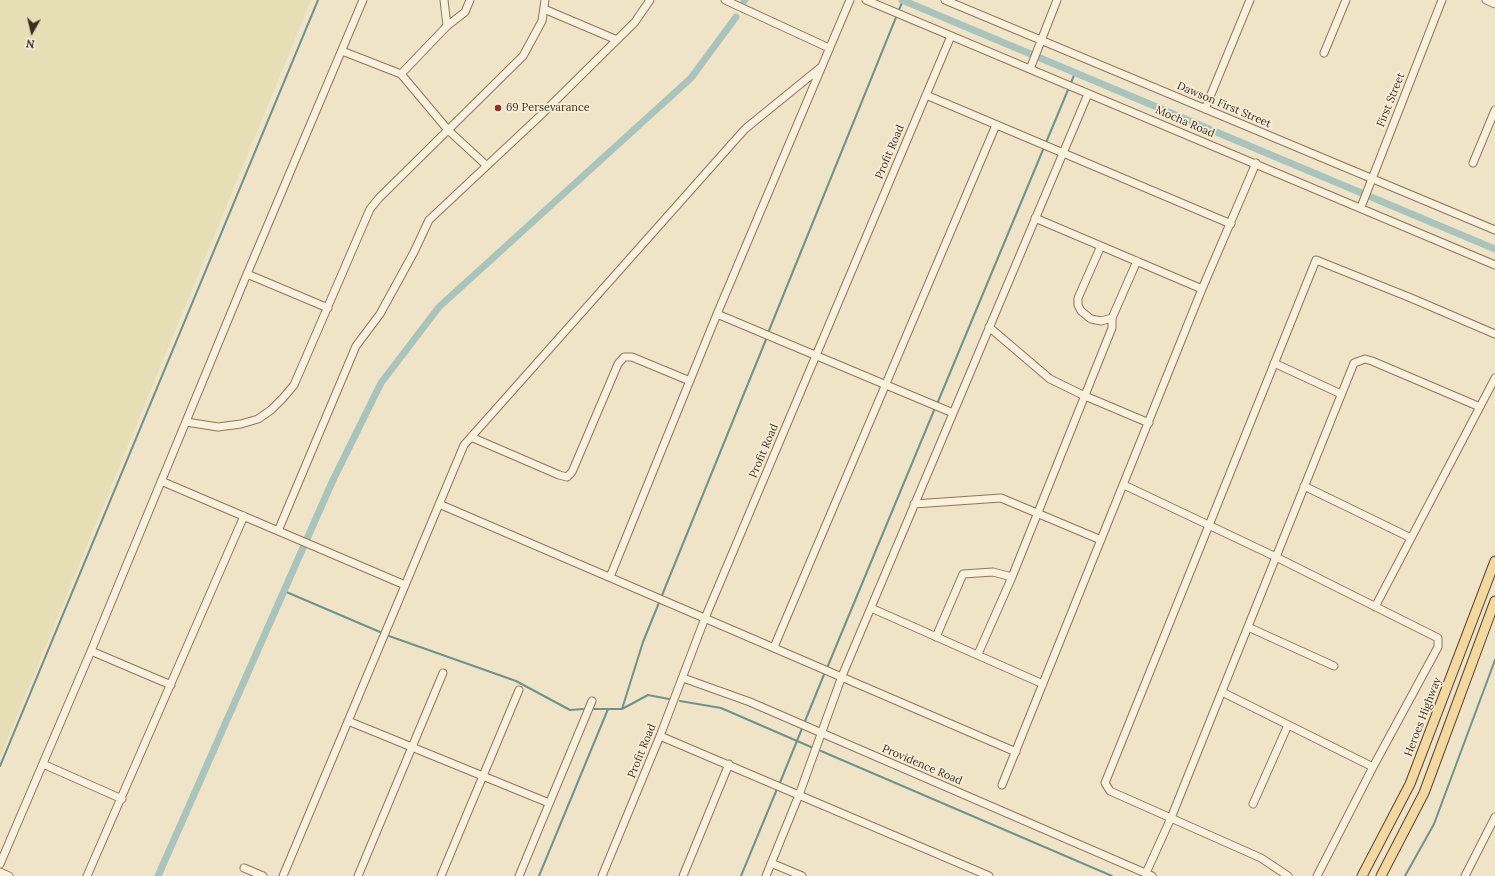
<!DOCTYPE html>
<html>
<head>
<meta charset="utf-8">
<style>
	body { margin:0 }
	#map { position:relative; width:1495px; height:876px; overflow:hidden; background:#f0e4c8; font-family:Lora,serif }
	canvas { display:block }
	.north { position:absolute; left:12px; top:12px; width:40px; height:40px; -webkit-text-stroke:3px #f7eed8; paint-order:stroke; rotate:188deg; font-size:11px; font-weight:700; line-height:16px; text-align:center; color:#3d2e20 }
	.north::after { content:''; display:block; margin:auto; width:14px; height:18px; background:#3d2e20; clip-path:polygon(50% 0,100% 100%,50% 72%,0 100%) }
</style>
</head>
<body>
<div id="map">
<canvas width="1495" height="876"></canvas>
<div class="north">N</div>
</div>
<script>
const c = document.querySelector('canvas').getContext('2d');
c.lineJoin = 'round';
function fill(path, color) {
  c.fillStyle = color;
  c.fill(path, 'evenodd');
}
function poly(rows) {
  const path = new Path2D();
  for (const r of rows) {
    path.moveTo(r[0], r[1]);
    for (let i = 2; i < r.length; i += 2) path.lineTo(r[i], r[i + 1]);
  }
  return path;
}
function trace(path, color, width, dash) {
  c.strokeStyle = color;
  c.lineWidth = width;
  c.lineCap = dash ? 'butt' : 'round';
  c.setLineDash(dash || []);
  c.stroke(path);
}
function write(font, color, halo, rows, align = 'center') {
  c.font = font + ' Lora,serif';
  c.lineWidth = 3.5;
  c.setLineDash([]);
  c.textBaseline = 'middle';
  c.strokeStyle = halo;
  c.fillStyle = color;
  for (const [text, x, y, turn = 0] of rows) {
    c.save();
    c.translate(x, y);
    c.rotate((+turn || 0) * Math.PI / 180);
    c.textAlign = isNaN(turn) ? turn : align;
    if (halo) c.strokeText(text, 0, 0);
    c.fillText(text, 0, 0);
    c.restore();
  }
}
const farmland = poly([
	[0,0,311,0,0,757]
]);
const stream = poly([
	[768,333,903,0],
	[937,404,1075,73],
	[284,591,380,632],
	[389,636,516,681,570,710,583,709],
	[827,668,935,408],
	[680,701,721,708,811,747],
	[594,709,622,709,648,695,669,699],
	[622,709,643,642,767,337],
	[821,751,1112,876],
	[0,766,318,0],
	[779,785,825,672],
	[539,876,608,709],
	[741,876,777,789],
	[1405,876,1434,824,1495,660]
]);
const canal = poly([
	[902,0,1495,249],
	[744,1,745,0],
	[158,876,333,480,381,383,439,307,691,78,736,17]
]);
const minor = poly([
	[444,0,447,26],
	[725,0,829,48],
	[866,0,1495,265],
	[945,0,1495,230],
	[1486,0,1495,4],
	[544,9,617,40],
	[342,51,401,74,448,130,486,165],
	[1324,53,1346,0],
	[1030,69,1057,0],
	[401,74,447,26,465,12,470,0],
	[926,95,1231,224],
	[1205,109,1250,0],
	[1473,163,1495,110],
	[1361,207,1442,0],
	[1035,218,1202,289],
	[1101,246,1078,298,1078,305,1081,311,1091,319,1101,321,1112,318,1137,261],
	[247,274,328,308],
	[717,314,953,413],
	[989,327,1050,379,1085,396,1149,423],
	[1274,363,1341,394],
	[186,422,218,427,241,424,258,419,271,410,283,398,294,385,370,209,379,198,523,56,542,21,545,0],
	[471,437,559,475,567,477,572,472,618,364,624,357,632,357,690,381],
	[161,481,405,585],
	[1124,485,1276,557,1438,638,1438,647,1373,767,1317,876],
	[1304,486,1411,538],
	[439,504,1016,752],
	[914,504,1001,498,1101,540],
	[278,531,356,346,380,314,414,252,429,220,541,115,635,22,650,0],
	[610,577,717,314,850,0],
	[1012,577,1112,328,1112,318],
	[1375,607,1495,378],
	[871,608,1043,684],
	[1248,627,1334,666],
	[936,637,963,574,993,572,1012,577,978,654],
	[774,647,996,125],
	[91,651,171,685],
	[683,678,750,702,1152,876],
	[1222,692,1373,767],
	[348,721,549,803],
	[660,736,989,876],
	[43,764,122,799],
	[1002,785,1202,289,1256,163],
	[1253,804,1288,725],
	[771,863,802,876],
	[0,864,91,651,247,274,363,0],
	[244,868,263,876],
	[0,872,9,876],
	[1146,873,1171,818,1354,363,1365,359,1372,361,1480,407],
	[87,876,244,516],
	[283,876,464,445,745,129,820,68],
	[358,876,443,673],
	[441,876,519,690],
	[519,876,592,701],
	[602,876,660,736,705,618,951,36],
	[683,876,729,764],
	[766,876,799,795,842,676,1088,94],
	[1288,876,1261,858,1110,791,1105,783,1316,260,1411,298,1495,334],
	[1465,876,1495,817]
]);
const major = poly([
	[1362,876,1410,784,1495,561],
	[1381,876,1424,793,1495,601]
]);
const markers = [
	[498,108,4,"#9e2a2b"]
];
const streetNames = [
	["First Street",1391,100,-68],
	["Dawson First Street",1224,105,23],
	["Mocha Road",1185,122,23],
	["Profit Road",890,152,-67],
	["Profit Road",764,451,-67],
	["Heroes Highway",1423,717,-69],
	["Profit Road",642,751,-68],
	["Providence Road",922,765,23]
];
const poiNames = [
	["69 Persevarance",506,108]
];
fill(farmland, '#e6deb5');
trace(stream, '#6f938a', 2);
trace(canal, '#a9c4bc', 7);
trace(minor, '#8d765c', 9);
trace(major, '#5b4430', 11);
trace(minor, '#faf1dc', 7);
trace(major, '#f3d9a0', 9);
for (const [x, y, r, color] of markers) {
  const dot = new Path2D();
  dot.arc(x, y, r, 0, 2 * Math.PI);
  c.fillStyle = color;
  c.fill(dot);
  trace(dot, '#f7eed8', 1.5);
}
write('11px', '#3d2e20', '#f7eed8', streetNames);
write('11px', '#3d2e20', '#f7eed8', poiNames, 'left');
</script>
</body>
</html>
